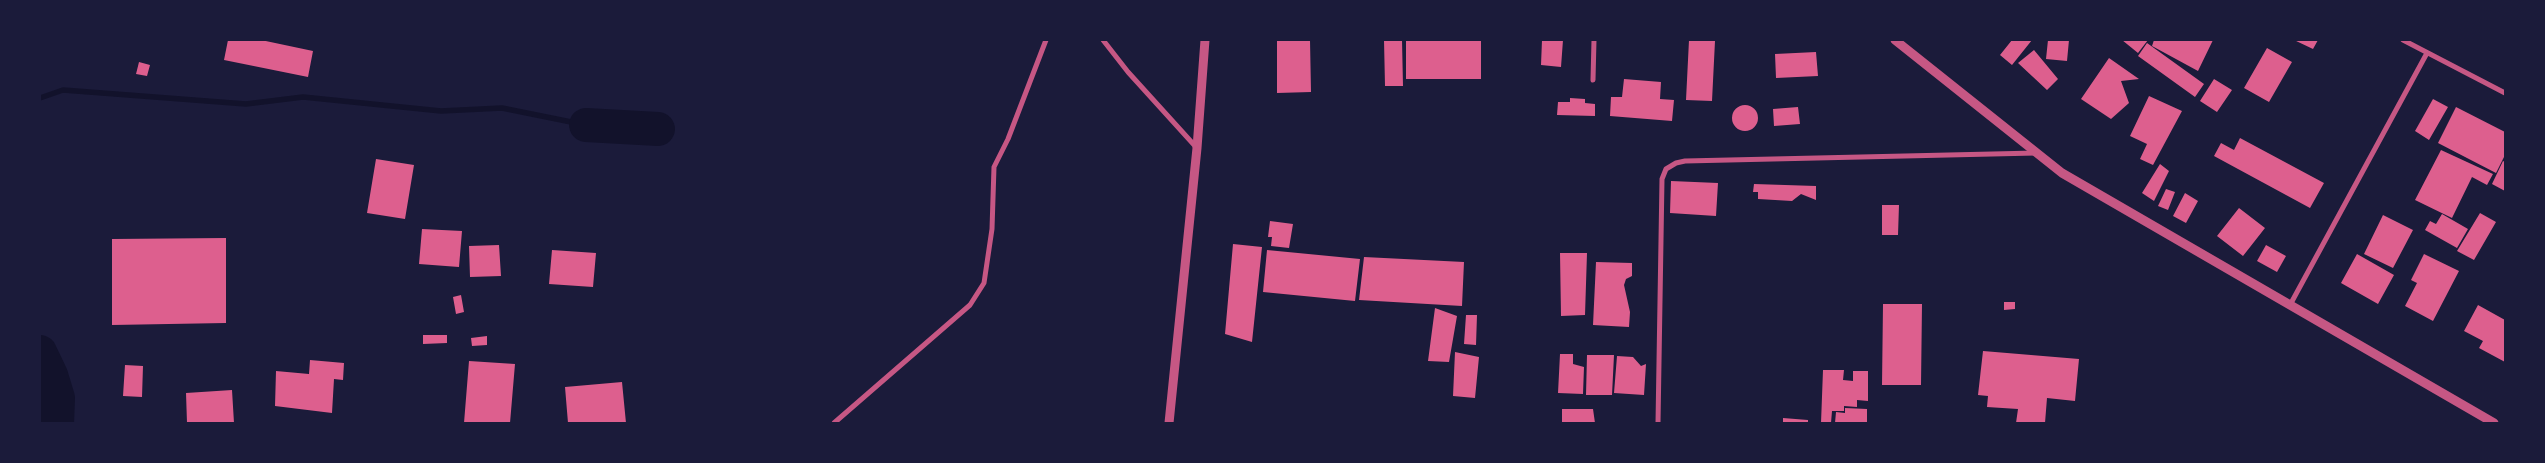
<!DOCTYPE html>
<html>
<head>
<meta charset="utf-8">
<style>
	body { margin:0 }
	#map { position:relative; width:2545px; height:463px; overflow:hidden; background:#1b1b3a; font-family:Inter,sans-serif }
	canvas { display:block }
	.frame { position:absolute; inset:0; border:41px solid #1b1b3a; pointer-events:none }
</style>
</head>
<body>
<div id="map">
<canvas width="2545" height="463"></canvas>
<div class="frame"></div>
</div>
<script>
const c = document.querySelector('canvas').getContext('2d');
c.lineJoin = 'round';
function poly(rows) {
  const path = new Path2D();
  for (const r of rows) {
    if (r.length === 3) {
      path.moveTo(r[0] + r[2], r[1]);
      path.arc(r[0], r[1], r[2], 0, 2 * Math.PI);
      continue;
    }
    path.moveTo(r[0], r[1]);
    for (let i = 2; i < r.length; i += 2) path.lineTo(r[i], r[i + 1]);
  }
  return path;
}
function trace(path, color, width, dash) {
  c.strokeStyle = color;
  c.lineWidth = width;
  c.lineCap = dash ? 'butt' : 'round';
  c.setLineDash(dash || []);
  c.stroke(path);
}
function fill(path, color) {
  c.fillStyle = color;
  c.fill(path, 'evenodd');
}
const stream = poly([
	[40,98,63,90,246,104,303,97,441,111,502,108,586,125]
]);
const river = poly([
	[586,125,658,129],
	[40,352,51,375,58,398,57,423]
]);
const building = poly([
	[228,40,261,40,313,51,308,77,224,60],
	[1277,40,1310,40,1311,92,1277,93],
	[1384,40,1402,40,1403,86,1385,86],
	[1406,40,1481,40,1481,79,1406,79],
	[1542,40,1563,40,1561,67,1541,65],
	[1689,40,1715,41,1712,101,1686,100],
	[2012,40,2032,40,2012,65,2000,55],
	[2048,40,2069,40,2067,61,2046,59],
	[2122,40,2148,40,2138,53],
	[2154,40,2213,40,2198,71,2152,46],
	[2294,40,2318,40,2313,49],
	[2147,43,2204,84,2195,97,2138,56],
	[2267,48,2292,62,2269,102,2244,88],
	[2034,50,2058,79,2047,90,2018,63],
	[1816,52,1818,76,1776,78,1775,54],
	[2109,58,2139,79,2121,81,2129,103,2111,119,2081,99],
	[139,62,150,65,147,76,136,74],
	[1624,79,1661,82,1660,99,1674,100,1672,121,1610,116,1611,97,1622,97],
	[2214,79,2232,90,2217,112,2200,101],
	[2149,96,2182,111,2153,165,2140,159,2147,144,2130,136],
	[1570,98,1585,99,1585,103,1595,104,1595,116,1557,115,1558,102,1570,102],
	[2433,99,2448,107,2429,140,2415,131],
	[1745,118,13],
	[1798,107,1800,124,1774,126,1773,109],
	[2456,107,2505,132,2505,155,2496,173,2438,143],
	[2240,138,2324,183,2310,208,2214,156,2221,143,2234,150],
	[2441,150,2493,174,2487,185,2472,177,2452,218,2415,200],
	[376,159,414,165,405,219,367,213],
	[2503,161,2505,162,2505,191,2492,184],
	[2160,164,2169,171,2154,201,2142,193],
	[1671,181,1718,183,1716,216,1670,213],
	[1754,184,1816,186,1816,200,1801,194,1792,201,1758,199,1758,192,1753,192],
	[2166,189,2175,192,2168,210,2158,206],
	[2185,193,2198,201,2186,223,2173,216],
	[1882,205,1899,205,1898,235,1882,235],
	[2239,208,2265,228,2243,256,2217,236],
	[2480,213,2496,222,2474,260,2457,251],
	[2442,214,2468,229,2457,248,2425,230,2430,221,2436,224],
	[2383,215,2413,230,2393,268,2364,254],
	[1270,221,1293,224,1289,248,1271,246,1272,237,1268,237],
	[422,229,462,231,459,267,419,264],
	[226,238,226,323,112,325,112,239],
	[1233,244,1262,247,1252,342,1225,334],
	[499,245,501,276,470,277,469,246],
	[2266,245,2286,256,2277,272,2257,261],
	[552,250,596,253,593,287,549,284],
	[1267,250,1360,259,1355,301,1263,292],
	[1560,253,1587,253,1585,315,1561,316],
	[2357,254,2394,275,2378,304,2341,283],
	[2424,254,2459,271,2433,321,2405,306,2417,283,2411,280],
	[1364,257,1464,262,1462,306,1359,300],
	[1596,262,1632,263,1632,276,1626,279,1624,285,1630,312,1629,327,1593,325],
	[461,295,464,312,456,314,453,297],
	[2004,302,2015,302,2015,309,2004,310],
	[1883,304,1922,304,1921,385,1882,385],
	[2478,305,2505,320,2505,362,2479,348,2483,341,2464,331],
	[1435,308,1457,316,1449,362,1428,361],
	[1466,315,1477,315,1476,345,1464,344],
	[423,335,447,335,447,343,423,344],
	[487,336,487,345,472,346,471,338],
	[1983,351,2079,359,2075,401,2047,398,2045,423,2016,423,2018,409,1987,407,1988,396,1978,395],
	[1455,352,1479,357,1475,398,1453,396],
	[1560,354,1573,354,1573,364,1584,367,1583,394,1558,393],
	[1587,355,1614,355,1612,395,1586,395],
	[1617,356,1633,357,1641,366,1646,364,1644,395,1614,393],
	[310,360,344,363,343,380,334,379,332,413,275,406,276,371,309,374],
	[469,361,515,364,510,423,464,423],
	[125,365,143,366,142,397,123,396],
	[1823,370,1844,370,1843,380,1853,381,1853,371,1868,371,1868,401,1857,400,1857,407,1844,406,1844,411,1832,411,1831,423,1821,423],
	[622,382,626,423,568,423,565,387],
	[232,390,234,423,187,423,186,393],
	[1845,408,1867,409,1867,423,1835,423,1836,412,1845,413],
	[1562,409,1593,409,1595,423,1562,423],
	[1783,418,1808,420,1808,423,1783,423]
]);
const minor = poly([
	[1103,40,1128,72,1196,147],
	[2403,40,2505,93],
	[1593,80,1594,40],
	[2290,305,2427,53],
	[834,423,970,305,984,283,992,229,994,167,1008,139,1046,40],
	[1658,423,1662,179,1666,169,1676,163,1685,161,2036,153]
]);
const tertiary = poly([
	[1895,40,2062,173,2494,423],
	[1169,423,1197,148,1205,40]
]);
trace(stream, '#12122b', 5.5);
trace(river, '#12122b', 34);
fill(building, '#dd5f8e');
trace(minor, '#c65784', 5);
trace(tertiary, '#c65784', 9);
</script>
</body>
</html>
